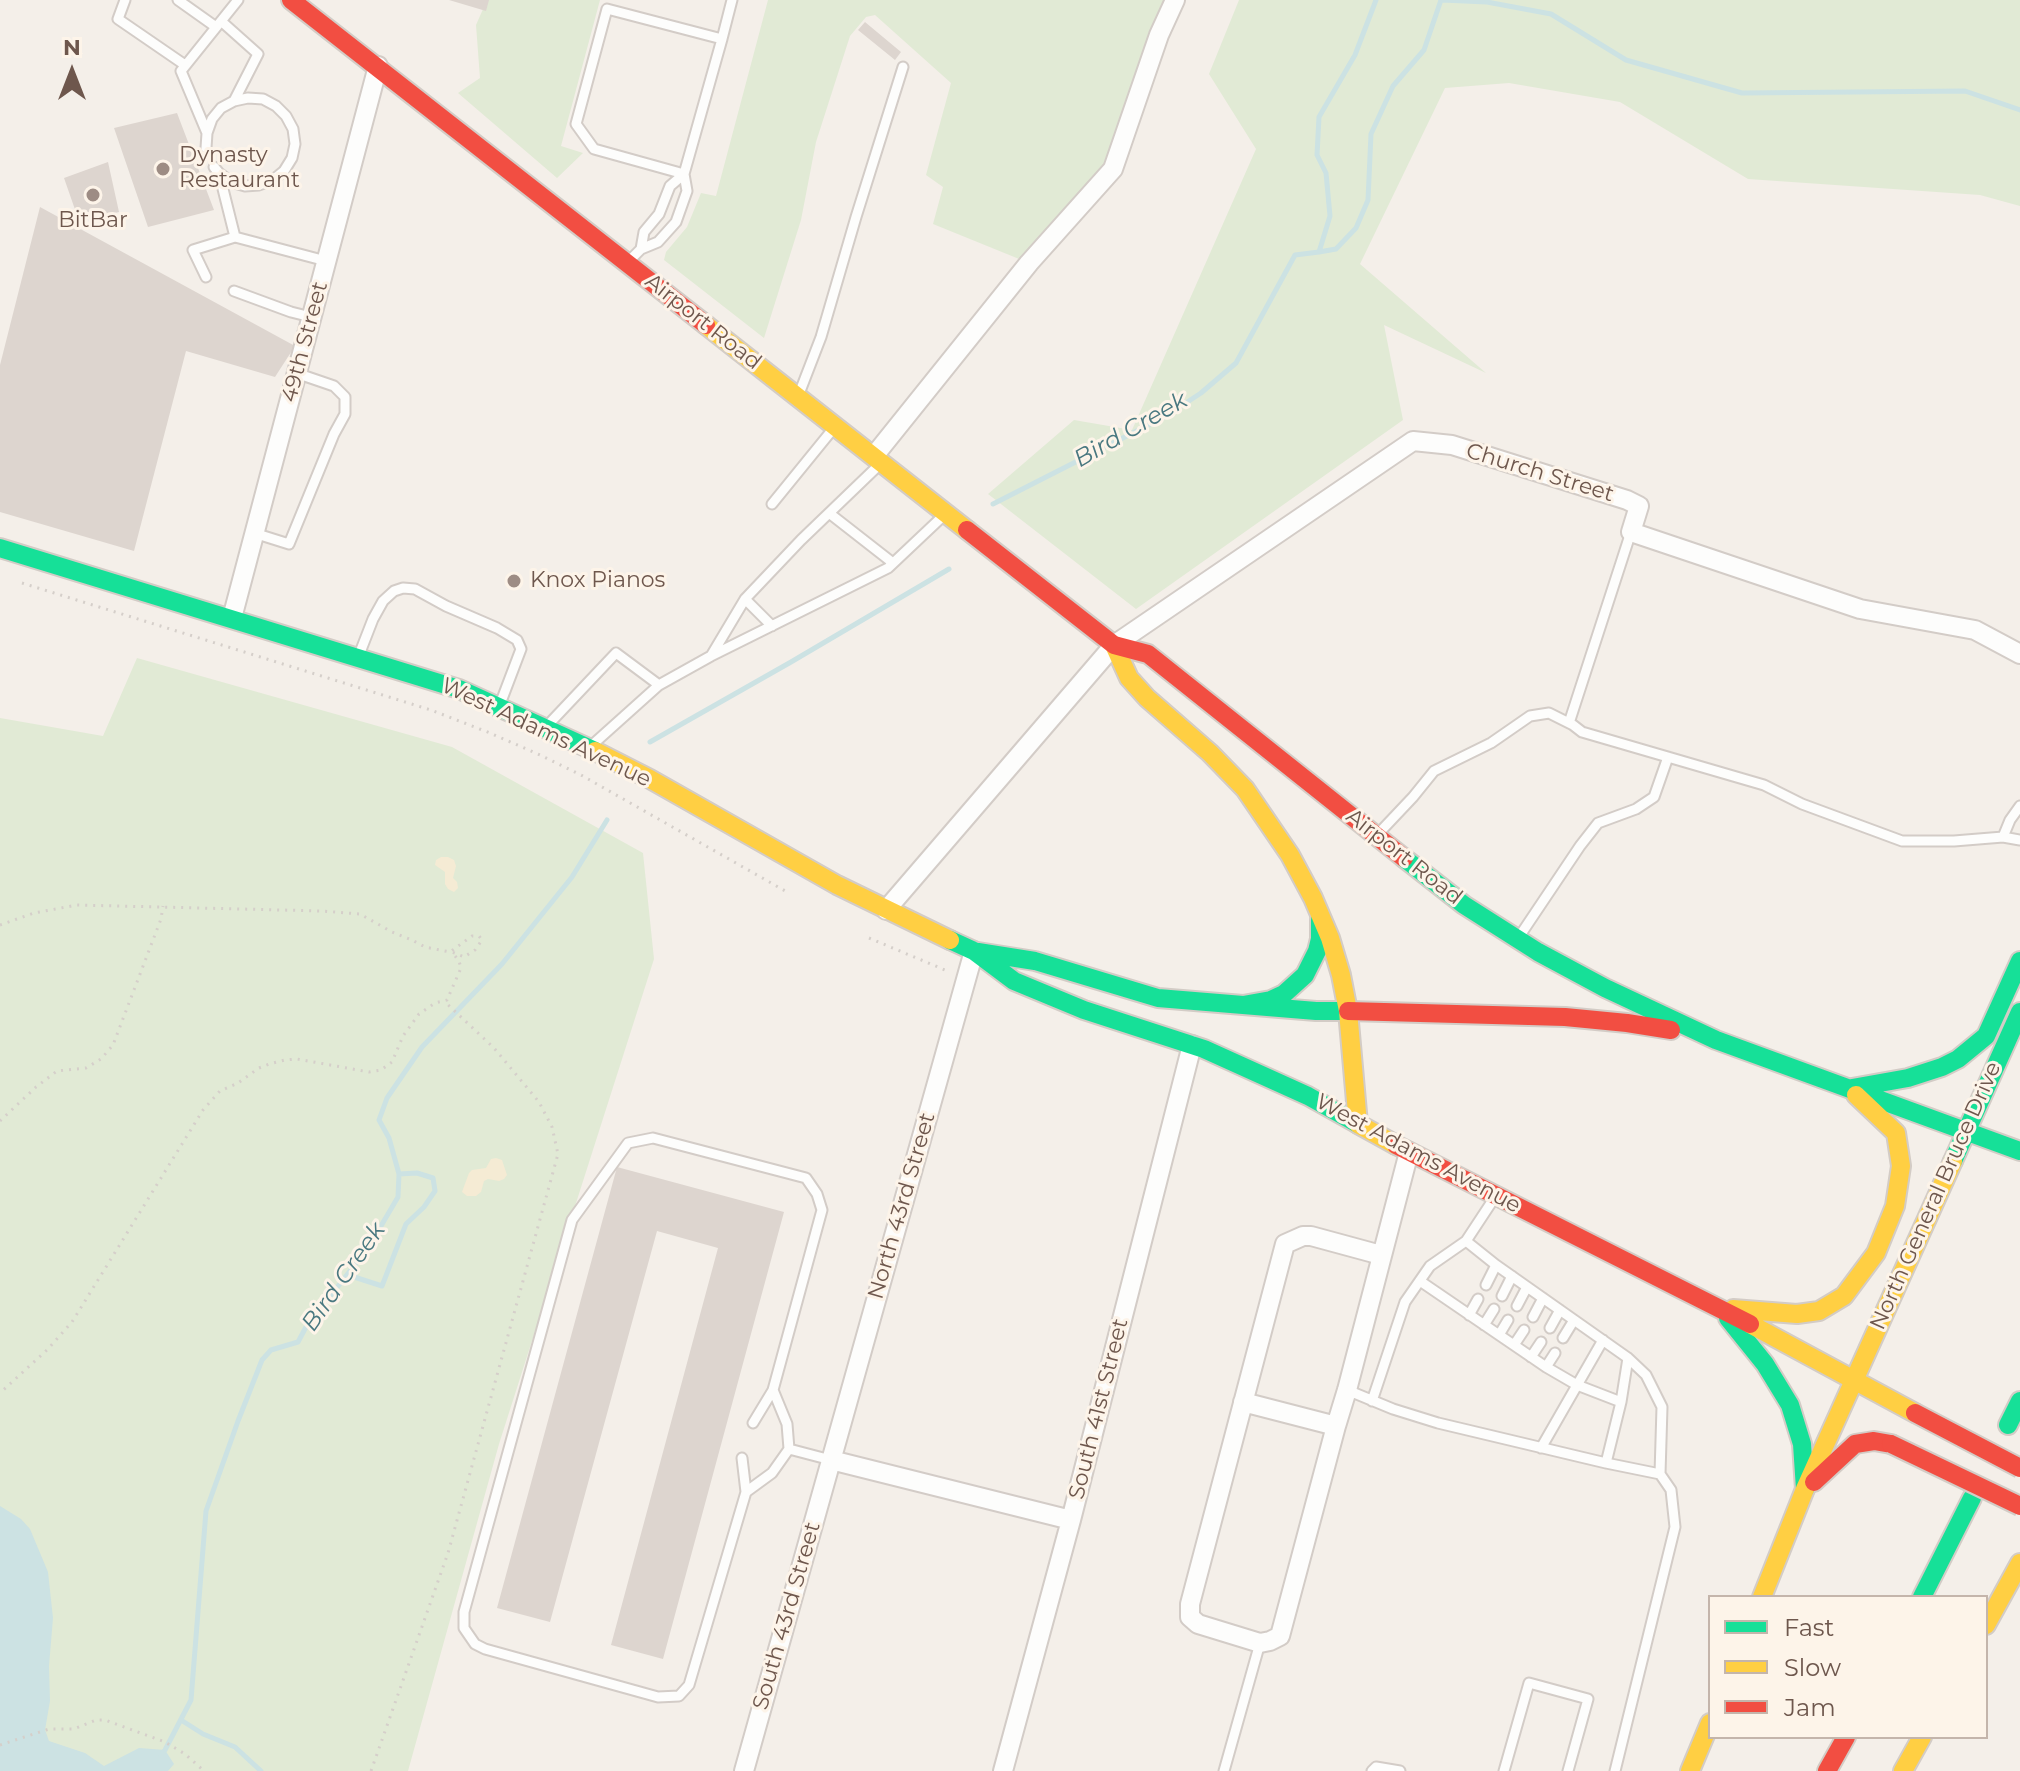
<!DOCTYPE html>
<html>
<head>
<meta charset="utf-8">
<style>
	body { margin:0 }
	#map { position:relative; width:2020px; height:1771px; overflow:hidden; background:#f4efe9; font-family:Montserrat,sans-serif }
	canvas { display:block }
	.legend { position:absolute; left:1708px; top:1595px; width:280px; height:144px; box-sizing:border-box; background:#fdf4e9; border:2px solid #c4b5ab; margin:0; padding:10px 14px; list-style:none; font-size:24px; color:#6e574d }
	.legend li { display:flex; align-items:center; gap:16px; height:40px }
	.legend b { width:40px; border:2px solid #c4b5ab }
	.north { position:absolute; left:32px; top:32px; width:80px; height:80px; -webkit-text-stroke:6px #fdf4e9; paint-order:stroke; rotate:0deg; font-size:22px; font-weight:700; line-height:32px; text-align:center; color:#6e574d }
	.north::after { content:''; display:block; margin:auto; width:28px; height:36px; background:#6e574d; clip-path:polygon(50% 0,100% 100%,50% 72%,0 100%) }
</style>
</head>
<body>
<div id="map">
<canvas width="2020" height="1771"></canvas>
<ul class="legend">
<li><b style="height:10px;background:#16e098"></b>Fast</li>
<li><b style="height:10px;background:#ffcf43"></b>Slow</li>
<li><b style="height:10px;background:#f24e42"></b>Jam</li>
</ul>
<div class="north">N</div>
</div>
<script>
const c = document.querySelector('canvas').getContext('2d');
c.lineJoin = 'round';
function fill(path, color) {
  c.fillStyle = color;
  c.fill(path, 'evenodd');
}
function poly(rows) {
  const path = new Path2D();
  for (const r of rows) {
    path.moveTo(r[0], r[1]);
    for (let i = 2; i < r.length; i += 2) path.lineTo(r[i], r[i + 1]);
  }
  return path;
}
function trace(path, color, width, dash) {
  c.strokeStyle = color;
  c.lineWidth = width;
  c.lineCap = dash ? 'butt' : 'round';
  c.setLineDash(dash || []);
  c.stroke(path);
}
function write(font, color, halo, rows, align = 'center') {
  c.font = font + ' Montserrat,sans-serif';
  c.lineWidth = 6;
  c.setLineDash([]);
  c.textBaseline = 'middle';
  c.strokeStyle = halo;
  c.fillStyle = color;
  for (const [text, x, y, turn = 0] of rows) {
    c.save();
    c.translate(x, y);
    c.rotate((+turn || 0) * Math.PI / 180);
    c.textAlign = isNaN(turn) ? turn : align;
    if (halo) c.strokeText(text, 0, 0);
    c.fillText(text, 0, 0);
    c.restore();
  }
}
const green = poly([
	[487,0,600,0,561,146,583,153,557,178,458,93,480,78,476,25],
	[768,0,1175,0,1113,169,1029,263,933,224,943,187,926,175,951,83,875,15,866,17,850,36,816,142,801,220,764,338,664,260,666,252,687,227,701,193,716,196],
	[1239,0,2020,0,2020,206,1980,195,1748,179,1620,102,1509,83,1445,88,1360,264,1486,373,1384,325,1403,420,1136,609,988,494,1074,420,1132,430,1256,149,1209,74],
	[137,658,452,747,643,853,654,959,499,1444,408,1771,0,1771,0,718,103,736]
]);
const sand = poly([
	[441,857,448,857,454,860,456,866,453,878,457,882,458,888,454,892,448,889,445,884,445,872,435,865,436,860],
	[496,1158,502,1160,507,1175,504,1179,499,1181,488,1179,484,1181,481,1192,476,1196,467,1196,462,1192,469,1173,472,1170,486,1168,491,1159]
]);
const water = poly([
	[0,1506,21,1519,30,1529,48,1572,53,1618,49,1666,50,1701,45,1730,49,1741,85,1753,104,1766,139,1748,165,1750,174,1764,168,1771,0,1771]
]);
const stream = poly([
	[1442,0,1487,2,1551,14,1626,60,1742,93,1965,91,2020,110],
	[1319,252,1336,249,1356,228,1368,200,1371,134,1393,86,1424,50,1441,0],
	[993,504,1166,416,1201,393,1236,363,1295,255,1319,252,1330,216,1326,173,1317,155,1319,117,1355,55,1376,0],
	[650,742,791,662,949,569],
	[348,1275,382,1286,406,1224,424,1207,435,1191,433,1178,417,1173,399,1174],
	[181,1720,203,1734,235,1747,261,1771],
	[161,1755,165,1750,191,1700,206,1511,238,1421,262,1360,271,1350,298,1342,306,1327,368,1248,398,1197,399,1174,389,1138,379,1120,387,1098,422,1047,502,964,572,877,607,820]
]);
const building = poly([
	[449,0,489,0,486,11],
	[865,22,901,52,895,60,858,30],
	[177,113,214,210,148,227,114,128],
	[108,162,119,212,79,221,64,178],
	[40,207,295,346,275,377,186,351,134,551,0,512,0,365],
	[617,1167,784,1212,663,1659,611,1645,718,1248,657,1231,550,1622,497,1608]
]);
const path = poly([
	[22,583,431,710,490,733,540,755,581,775,787,892],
	[0,925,34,913,77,905,322,911,360,914,392,932,412,940,425,947,450,952,472,936,479,936,482,940,475,950,464,957,452,952,459,961,461,968,447,1000,435,1003,419,1014,403,1036,392,1062,381,1070,369,1072,297,1059,285,1060,269,1064,259,1068,238,1083,220,1091,203,1110,72,1322,47,1350,0,1393],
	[869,938,945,970],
	[0,1121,36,1087,57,1071,86,1068,101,1059,113,1045,161,919,163,906],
	[0,1745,49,1729,74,1729,96,1720,105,1720,165,1742,185,1754,204,1771],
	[371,1771,448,1553,558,1154,552,1127,539,1102,494,1048,444,1001]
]);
const lane = poly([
	[125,0,118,19,185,65],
	[178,0,216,27],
	[221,21,258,54,234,101],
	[722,39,732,0],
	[207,133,181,71,238,0],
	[206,148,207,133,212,119,221,108,234,101,248,98,263,99,276,106,286,116,293,129,295,144,292,158,284,171,273,180,259,185,245,186,231,182,219,173,214,167],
	[219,173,235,237,326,261],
	[641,249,644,232,659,214,670,186,684,174],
	[630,260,641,249,658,242,676,222,687,191,684,174,722,39,607,9,576,124,594,149,684,174],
	[206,277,193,250,235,237],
	[234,291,291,312,311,317],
	[799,394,821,337,856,217,903,67],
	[772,504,833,429],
	[829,513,893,563],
	[254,533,289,544,334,434,345,414,345,397,334,386,296,373],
	[745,599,772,626],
	[359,655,373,619,383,601,394,591,403,588,415,589,446,606,497,628,517,640,521,649,499,707],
	[711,656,745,599,801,540,879,465],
	[1569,723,1631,532],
	[547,726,616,653,659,685,711,656,888,568,942,517],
	[591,746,659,685],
	[1379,833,1413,797,1434,771,1491,743,1530,716,1549,713,1573,725,1582,732,1764,785,1802,804,1902,841,1954,841,2003,837,2020,840],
	[2003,837,2010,820,2020,806],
	[1519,937,1580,846,1598,823,1636,809,1654,797,1668,757],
	[1466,1241,1496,1265,1628,1358,1646,1375,1662,1407,1660,1474,1671,1490,1675,1527,1615,1771],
	[1420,1281,1546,1367,1577,1385,1621,1402],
	[1486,1285,1496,1265],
	[1502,1296,1512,1276],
	[1517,1306,1527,1287],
	[1469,1315,1478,1299],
	[1533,1317,1543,1298],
	[1484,1325,1494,1309],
	[1550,1328,1560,1310],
	[1499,1335,1508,1320],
	[1563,1338,1574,1320],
	[1514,1345,1524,1330],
	[1531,1357,1541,1342],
	[1628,1358,1621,1402,1606,1463,1660,1474],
	[1546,1367,1555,1353],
	[1347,1390,1393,1409,1438,1423,1606,1463],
	[1372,1401,1405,1302,1430,1266,1466,1241,1493,1200],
	[753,1423,773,1390],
	[1541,1448,1603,1340],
	[789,1449,772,1473,746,1492,689,1685,679,1696,658,1697,485,1649,475,1644,464,1628,464,1612,572,1220,628,1143,653,1138,806,1178,817,1194,822,1210,773,1390,787,1424,789,1449,831,1460],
	[742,1458,746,1492],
	[1224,1771,1260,1643],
	[1372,1771,1376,1767,1400,1771],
	[1504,1771,1529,1683,1588,1699,1568,1771]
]);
const street = poly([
	[874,456,1029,263,1113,169,1159,35,1175,0],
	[232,618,378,66],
	[886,910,1114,645,1413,441,1452,445,1627,500,1639,506,1631,532,1860,609,1975,630,2020,654],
	[1381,1255,1311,1236,1303,1236,1285,1244,1190,1604,1190,1617,1198,1624,1260,1643,1270,1641,1280,1636,1336,1426,1347,1390,1409,1152],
	[1243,1402,1336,1426],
	[831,1460,1071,1520],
	[744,1771,974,951],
	[1003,1771,1071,1520,1192,1045]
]);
const fast = poly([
	[0,548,459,689,595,751],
	[1404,858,1464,905,1538,952,1605,988,1716,1040,2020,1151],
	[950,940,974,951,1014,981,1084,1010,1204,1049,1308,1096,1358,1124],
	[978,952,1035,961,1158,998,1316,1011,1348,1011],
	[1243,1005,1271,1000,1284,994,1305,975,1317,951,1320,939,1320,920],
	[1852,1088,1908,1078,1942,1067,1958,1059,1986,1036,2020,961],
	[1953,1161,2020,1012],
	[1728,1318,1765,1364,1790,1405,1802,1444,1805,1489],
	[2008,1425,2020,1401],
	[1922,1597,1972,1498]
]);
const slow = poly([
	[706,325,967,530],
	[1114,645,1129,678,1147,698,1210,753,1245,789,1290,855,1313,898,1330,938,1341,975,1348,1011,1358,1124,1396,1145],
	[595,751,650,779,837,885,950,940],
	[1733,1309,1797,1314,1819,1311,1844,1296,1876,1253,1895,1206,1901,1166,1896,1133,1856,1095],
	[1750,1324,1915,1413],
	[1762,1597,1805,1489,1953,1161],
	[1986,1625,2020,1563],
	[1690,1771,1710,1723],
	[1903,1771,1922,1737]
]);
const jam = poly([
	[291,0,706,325],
	[967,530,1114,645,1148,654,1404,858],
	[1348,1011,1565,1017,1627,1023,1671,1030],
	[1396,1145,1750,1324],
	[1814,1482,1855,1444,1874,1441,1891,1444],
	[1827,1771,1846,1737]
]);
const jamBridge = poly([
	[1915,1413,2020,1468],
	[1891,1444,2020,1506]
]);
const markers = [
	[163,169,8,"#9d8c84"],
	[93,195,8,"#9d8c84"],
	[514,581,8,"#9d8c84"]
];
const poiNames = [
	["Dynasty",179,156],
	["Restaurant",179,181],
	["BitBar",93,221,"center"],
	["Knox Pianos",530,581]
];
const streetNames = [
	["Airport Road",703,322,38],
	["49th Street",305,342,-75],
	["Church Street",1540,473,17],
	["West Adams Avenue",546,733,25],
	["Airport Road",1404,857,38],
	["West Adams Avenue",1418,1154,28],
	["North General Bruce Drive",1936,1196,-66],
	["North 43rd Street",902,1206,-74],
	["South 41st Street",1099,1409,-76],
	["South 43rd Street",787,1616,-74]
];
const waterNames = [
	["Bird Creek",1131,430,-30],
	["Bird Creek",344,1277,-55]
];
fill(green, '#e1ead5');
fill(sand, '#f5ebd4');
fill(water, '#cce2e3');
trace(stream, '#cce2e3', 5);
fill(building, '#ddd5cf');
trace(lane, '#d3ccc7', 13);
trace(street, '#d3ccc7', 22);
trace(fast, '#d3ccc6', 22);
trace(slow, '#d3ccc6', 22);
trace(jam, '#d3ccc6', 22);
trace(path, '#d5cfca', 3, [2, 6]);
trace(lane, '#fdfdfc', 9);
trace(street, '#fdfdfc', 18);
trace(fast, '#16e098', 18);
trace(slow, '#ffcf43', 18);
trace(jam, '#f24e42', 18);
trace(jamBridge, '#d3ccc6', 22, []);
trace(jamBridge, '#f24e42', 18);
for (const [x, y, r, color] of markers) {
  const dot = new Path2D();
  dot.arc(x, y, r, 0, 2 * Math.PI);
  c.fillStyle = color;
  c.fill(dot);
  trace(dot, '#fdf4e9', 3);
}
write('22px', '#6e574d', '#fdf4e9', poiNames, 'left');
write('22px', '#6e574d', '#fdf4e9', streetNames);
write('italic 24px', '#497880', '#fdf4e9', waterNames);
</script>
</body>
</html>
